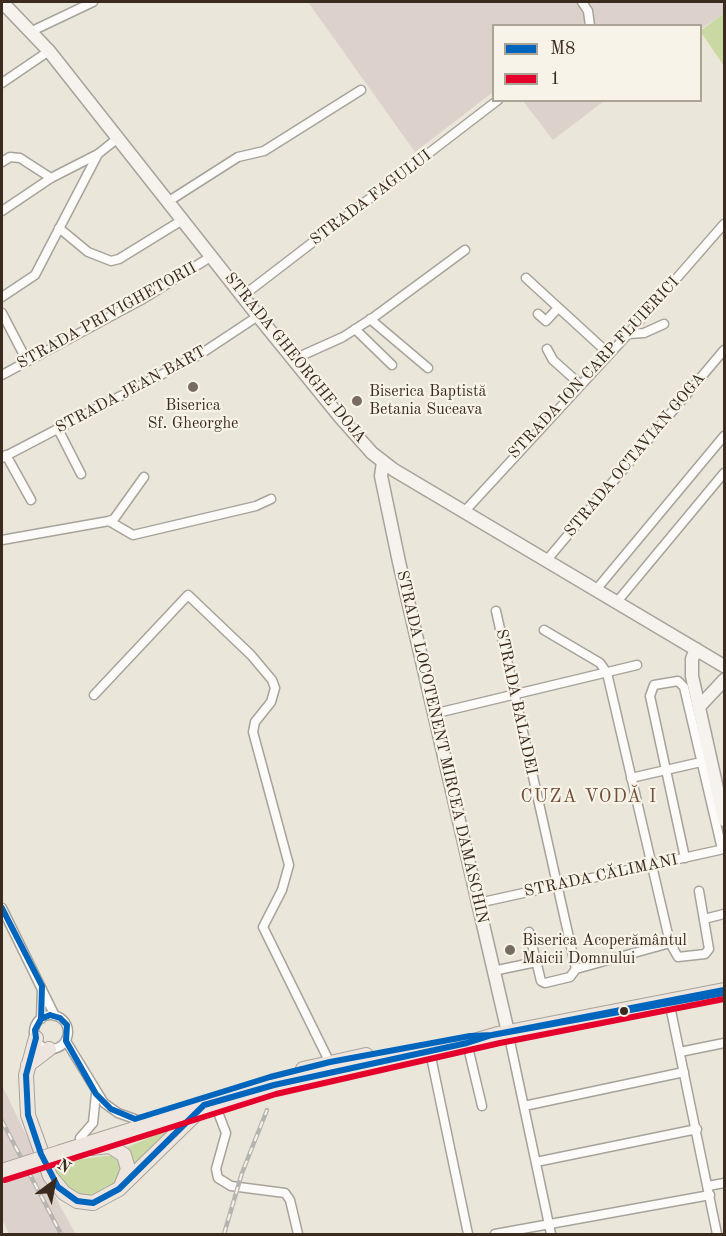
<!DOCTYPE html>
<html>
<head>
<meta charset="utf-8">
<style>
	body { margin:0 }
	#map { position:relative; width:726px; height:1236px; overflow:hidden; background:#eae6da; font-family:"Old Standard TT",serif }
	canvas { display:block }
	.frame { position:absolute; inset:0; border:3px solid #3b2a1e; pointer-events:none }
	.legend { position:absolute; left:492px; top:24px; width:210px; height:78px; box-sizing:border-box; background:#f7f3e8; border:2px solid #aca397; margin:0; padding:8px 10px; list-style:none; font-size:18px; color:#3b2a1e }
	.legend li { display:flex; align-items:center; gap:12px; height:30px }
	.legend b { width:30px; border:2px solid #aca397 }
	.north { position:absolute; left:24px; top:1152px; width:60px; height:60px; -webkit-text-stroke:4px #f7f3e8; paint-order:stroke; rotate:32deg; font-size:16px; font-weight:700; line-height:24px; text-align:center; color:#3b2a1e }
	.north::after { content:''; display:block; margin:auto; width:21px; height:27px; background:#3b2a1e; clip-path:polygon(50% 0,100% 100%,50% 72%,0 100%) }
</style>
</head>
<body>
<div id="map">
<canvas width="726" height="1236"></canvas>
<div class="frame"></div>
<ul class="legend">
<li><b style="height:8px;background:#0065bd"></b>M8</li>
<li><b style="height:8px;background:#e4002b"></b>1</li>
</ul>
<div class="north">N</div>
</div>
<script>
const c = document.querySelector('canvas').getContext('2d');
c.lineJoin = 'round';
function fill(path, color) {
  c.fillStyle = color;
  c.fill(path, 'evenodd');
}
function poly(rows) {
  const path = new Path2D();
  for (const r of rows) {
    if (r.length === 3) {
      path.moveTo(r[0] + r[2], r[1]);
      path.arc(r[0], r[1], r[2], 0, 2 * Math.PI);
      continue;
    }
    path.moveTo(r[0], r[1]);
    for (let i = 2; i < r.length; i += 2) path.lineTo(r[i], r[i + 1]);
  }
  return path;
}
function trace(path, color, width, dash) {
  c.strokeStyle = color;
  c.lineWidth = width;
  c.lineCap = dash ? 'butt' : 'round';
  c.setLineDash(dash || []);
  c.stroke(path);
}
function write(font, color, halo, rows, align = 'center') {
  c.font = font + ' "Old Standard TT",serif';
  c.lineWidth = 4.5;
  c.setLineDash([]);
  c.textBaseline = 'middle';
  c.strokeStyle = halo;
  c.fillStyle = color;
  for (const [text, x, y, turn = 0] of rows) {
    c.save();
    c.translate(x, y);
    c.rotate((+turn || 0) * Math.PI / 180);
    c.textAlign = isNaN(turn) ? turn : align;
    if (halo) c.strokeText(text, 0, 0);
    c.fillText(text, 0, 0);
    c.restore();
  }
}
const industrial = poly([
	[308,2,724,2,724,13,701,29,700,26,494,26,493,92,415,152],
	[523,101,604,101,553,140],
	[2,1085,61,1208,76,1234,9,1234,2,1219]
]);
const green = poly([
	[724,13,724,66,700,31],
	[172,1128,131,1174,125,1148],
	[104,1156,113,1156,124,1162,116,1183,90,1198,72,1193,49,1167,61,1162]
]);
const street = poly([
	[582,2,588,11,590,26],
	[32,31,93,2],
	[2,83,49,51],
	[2,162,10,157,20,158,51,178],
	[169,201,238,157,264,151,361,90],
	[2,211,51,178,98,154,118,138],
	[59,228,88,252,111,261,119,259,184,219],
	[526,278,609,354],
	[244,295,498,100],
	[2,297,35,275,98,154],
	[2,313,27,361],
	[538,314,546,321,558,308],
	[370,319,428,368],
	[355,329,392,365],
	[628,334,644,333,664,324],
	[547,349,553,360,581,385],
	[294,359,343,337,374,317,465,250],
	[2,375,141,300,212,256],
	[58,429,81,474],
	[6,455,31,500],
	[2,458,199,355,258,316],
	[464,512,628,334,724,224],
	[109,521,133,535,256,506,271,499],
	[2,540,109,521,114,519,144,477],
	[546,561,724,350],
	[595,591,724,436],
	[616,603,724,473],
	[496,611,576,969],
	[544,630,600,663,607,673,670,943,678,957,705,954,709,949,699,891],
	[94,695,188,595,251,655,272,680,275,688,271,702,255,722,253,732,289,865,282,890,263,927,331,1065],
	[433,714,637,665],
	[631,778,701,762],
	[685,858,650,696,654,685,678,681,684,687,722,849],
	[478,903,724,849],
	[2,908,55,1016],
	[704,919,724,914],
	[529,932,541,981,545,983,570,977,576,969,670,943],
	[493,971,536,962],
	[669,1001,717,1234],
	[51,1032,17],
	[41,1019,42,990],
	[508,1032,551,1234],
	[66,1041,104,1103,118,1113,135,1119],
	[467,1043,482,1106],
	[430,1052,468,1234],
	[680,1052,724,1043],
	[214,1102,226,1133,216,1169,218,1178,231,1186,285,1193,290,1200,298,1234],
	[524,1106,684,1072],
	[80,1138,93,1123,96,1094],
	[536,1162,697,1129],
	[708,1186,724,1183],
	[495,1234,710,1195]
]);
const secondary = poly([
	[2,2,49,51,258,316,340,417,372,453,394,470,724,666],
	[383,462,381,476,399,562,508,1032],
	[696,649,692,659,692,676,724,820],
	[699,707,724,680]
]);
const primary = poly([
	[36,1038,26,1075,28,1115,50,1176,64,1193,77,1201,93,1203,119,1189,201,1109],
	[28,1065,49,1049],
	[303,1069,366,1055],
	[91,1148,110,1146,124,1155,128,1169,122,1184],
	[61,1152,274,1085,467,1043,498,1034,724,990]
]);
const rail = poly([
	[2,1121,61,1234],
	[224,1234,242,1173,267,1110]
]);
const primaryBridge = poly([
	[2,1171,61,1152]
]);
const bus1 = poly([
	[2,908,42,986,41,1019],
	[50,1015,60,1018,67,1025,66,1041,96,1094,111,1109,135,1119,270,1077,330,1062,470,1036,492,1035,467,1043,274,1085,204,1105,119,1189,93,1203,77,1201,58,1187,41,1154,28,1115,26,1075,36,1038,35,1030,41,1019,50,1015],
	[492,1035,724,990],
	[492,1035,724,993]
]);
const bus2 = poly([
	[5,1180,276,1094,500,1043,724,999]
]);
const markers = [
	[193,387,6,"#786c60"],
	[357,401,6,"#786c60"],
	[510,950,6,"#786c60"],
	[624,1011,5,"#3b2a1e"]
];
const streetNames = [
	["STRADA FAGULUI",371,198,-37],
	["STRADA PRIVIGHETORII",107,316,-29],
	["STRADA GHEORGHE DOJA",295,358,51],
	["STRADA ION CARP FLUIERICI",594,368,-47],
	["STRADA JEAN BART",131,390,-28],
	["STRADA OCTAVIAN GOGA",635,455,-50],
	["STRADA BALADEI",516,702,78],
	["STRADA LOCOTENENT MIRCEA DAMASCHIN",442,747,77],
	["STRADA CĂLIMANI",601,876,-12]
];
const poiNames = [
	["Biserica Baptistă",369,392],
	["Betania Suceava",369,410],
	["Biserica",193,406,"center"],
	["Sf. Gheorghe",193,424,"center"],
	["Biserica Acoperământul",522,941],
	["Maicii Domnului",522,959]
];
const neighbourhoodNames = [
	["CUZA VODĂ I",589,797]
];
fill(industrial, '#ddd1cc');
fill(green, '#cad9a3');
trace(street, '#a7a39b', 11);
trace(secondary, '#a7a39b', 15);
trace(primary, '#a7a39b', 16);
trace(street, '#fcfbf9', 8);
trace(secondary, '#f6f3ef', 12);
trace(primary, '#eee6de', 14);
trace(rail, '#b6b4b0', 4.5);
trace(rail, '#f7f3e8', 2, [7]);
trace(primaryBridge, '#a7a39b', 16, []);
trace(primaryBridge, '#eee6de', 14);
trace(bus1, '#0065bd', 6);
trace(bus2, '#e4002b', 6);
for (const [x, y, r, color] of markers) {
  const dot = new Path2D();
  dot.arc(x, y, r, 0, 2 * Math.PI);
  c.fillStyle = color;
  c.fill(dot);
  trace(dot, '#f7f3e8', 2);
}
write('16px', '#3b2a1e', '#f7f3e8', streetNames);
write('16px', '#3b2a1e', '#f7f3e8', poiNames, 'left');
c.letterSpacing = '1.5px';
write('18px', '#72503a', '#f7f3e8', neighbourhoodNames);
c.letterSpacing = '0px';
</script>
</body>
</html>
